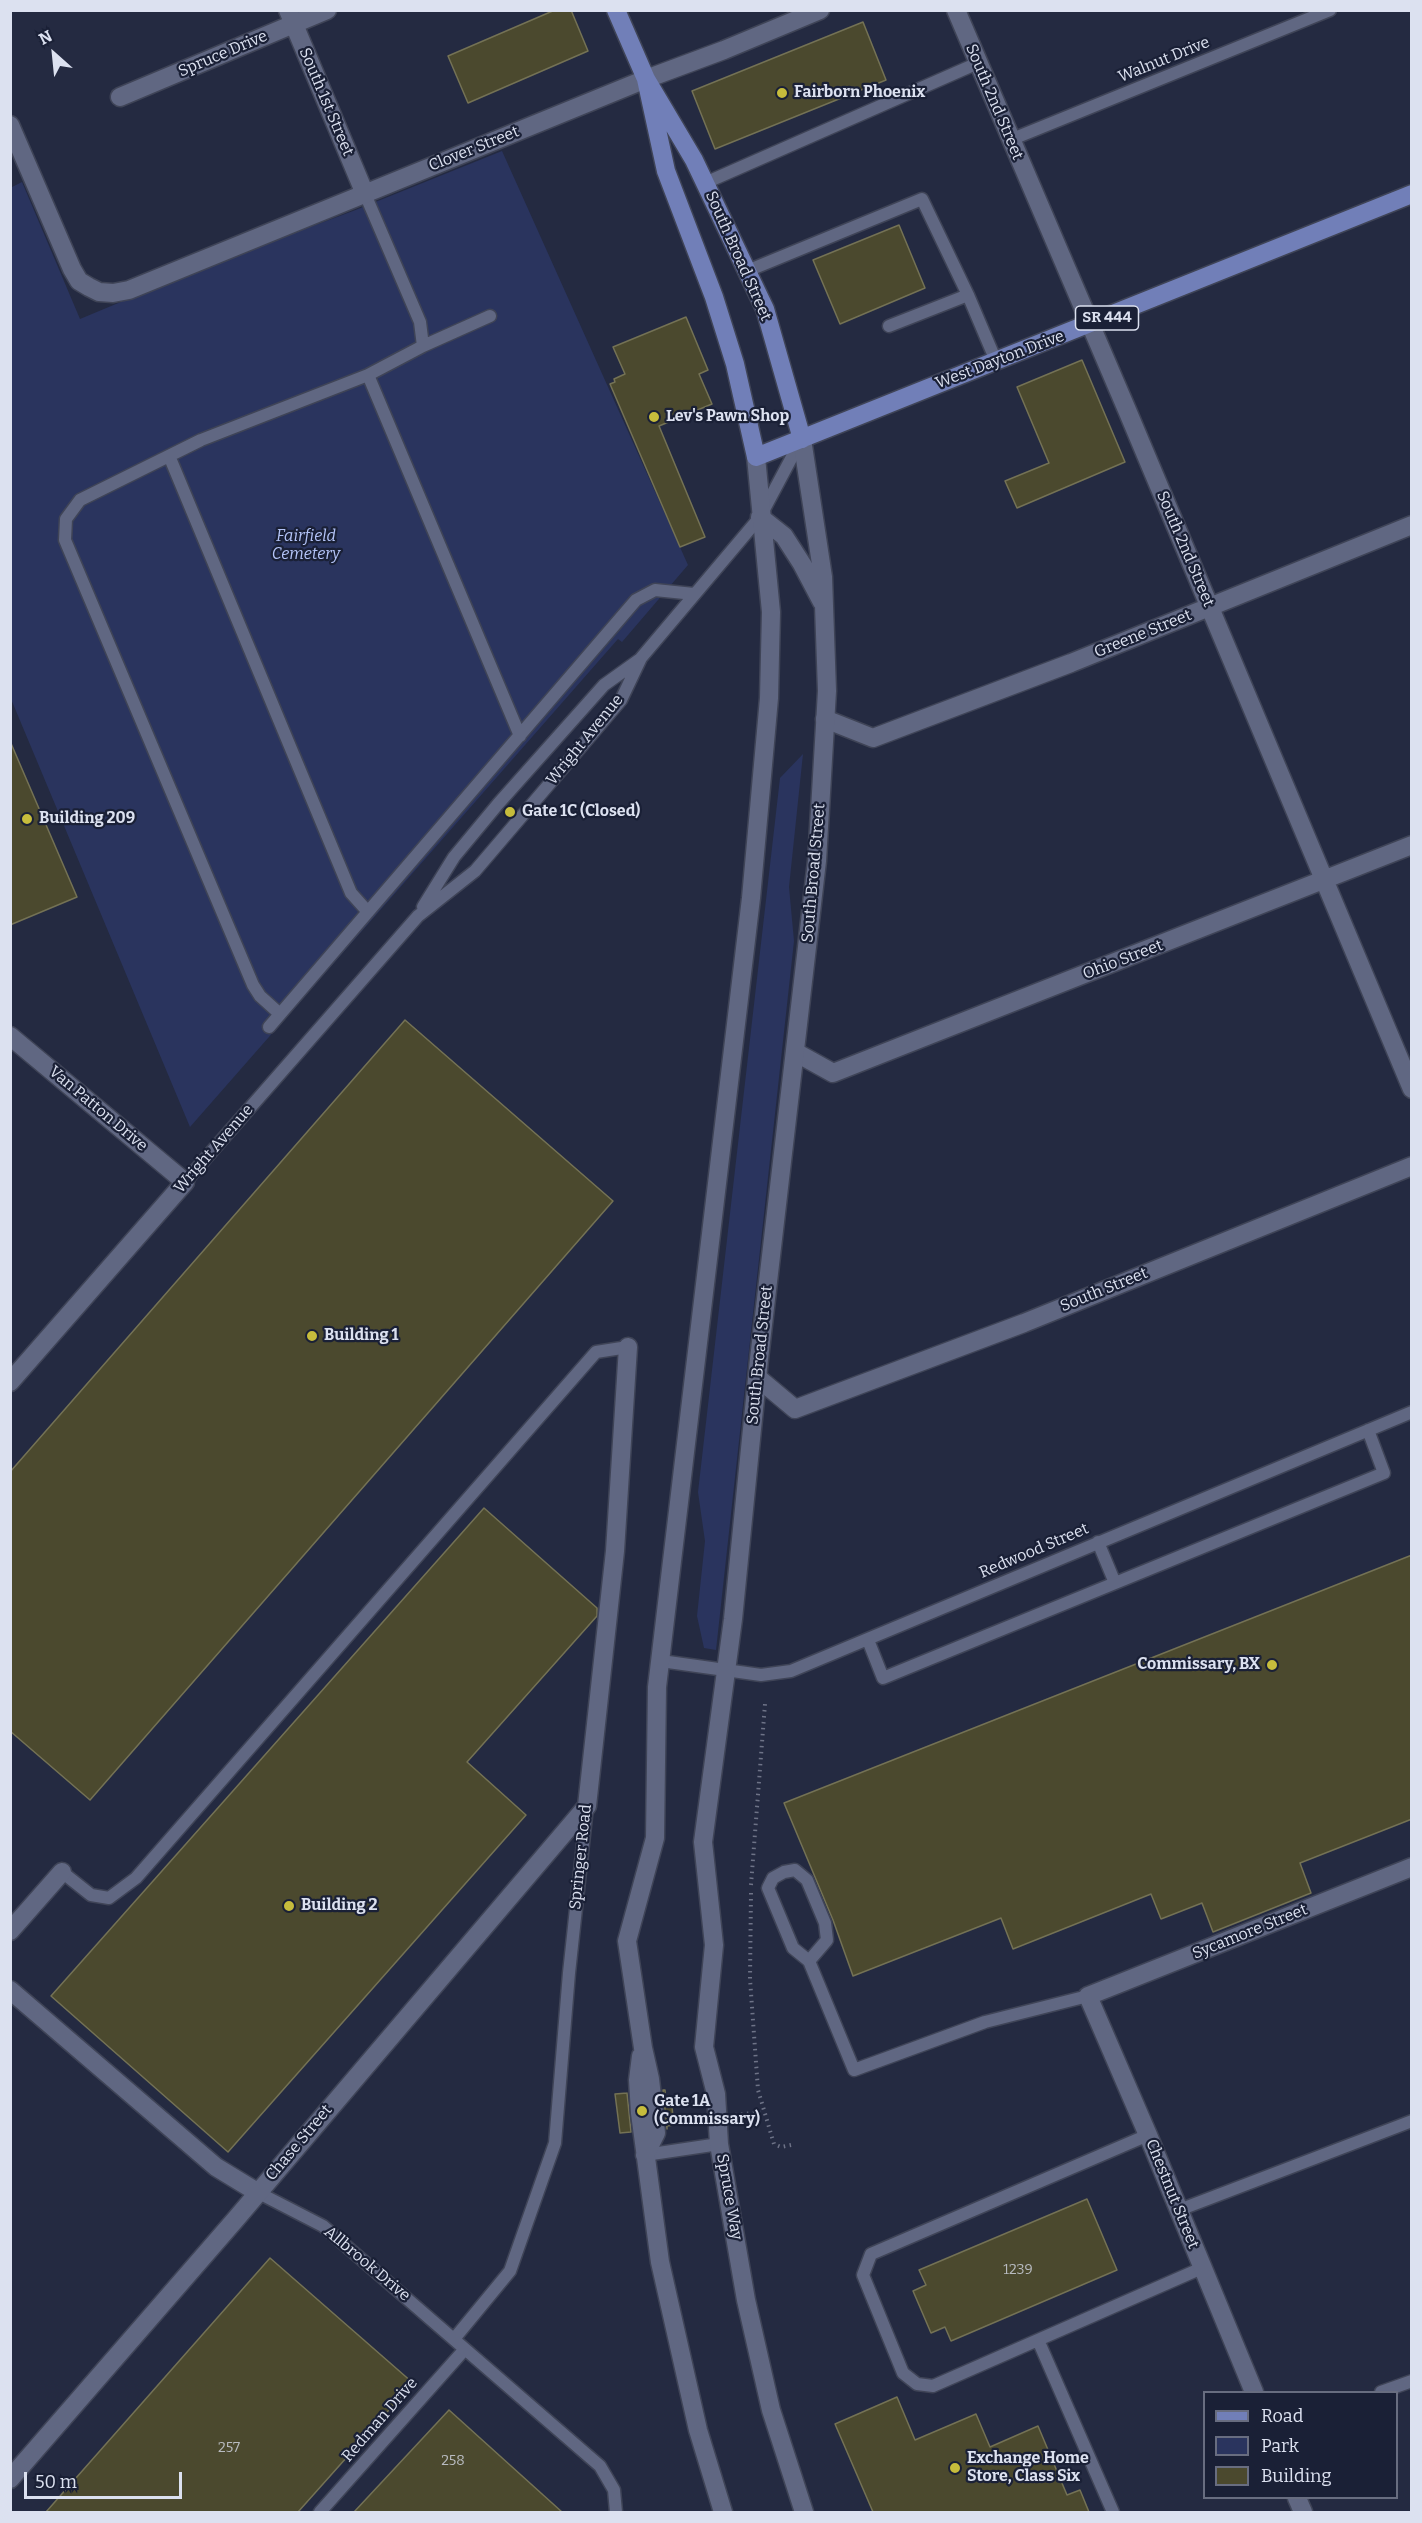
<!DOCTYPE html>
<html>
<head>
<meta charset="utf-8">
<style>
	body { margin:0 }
	#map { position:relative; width:1422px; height:2523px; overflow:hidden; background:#242a41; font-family:Bitter,serif }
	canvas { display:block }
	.frame { position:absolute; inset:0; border:12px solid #dce1f0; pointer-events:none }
	.legend { position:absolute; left:1203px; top:2391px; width:195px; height:108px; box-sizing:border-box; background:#1a2036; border:2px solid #686d80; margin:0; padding:8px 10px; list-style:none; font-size:18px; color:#dce1f0 }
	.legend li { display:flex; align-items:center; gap:12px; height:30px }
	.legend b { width:30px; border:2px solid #686d80 }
	.north { position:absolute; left:24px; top:24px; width:60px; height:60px; -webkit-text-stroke:4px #1a2036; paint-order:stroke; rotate:333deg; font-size:16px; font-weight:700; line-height:24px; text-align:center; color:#dce1f0 }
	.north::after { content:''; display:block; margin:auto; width:21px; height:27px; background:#dce1f0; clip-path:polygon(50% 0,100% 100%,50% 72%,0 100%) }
	.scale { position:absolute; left:24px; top:2472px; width:158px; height:27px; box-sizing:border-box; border:3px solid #dce1f0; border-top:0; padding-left:8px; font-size:18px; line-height:21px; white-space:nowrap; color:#dce1f0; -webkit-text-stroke:4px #1a2036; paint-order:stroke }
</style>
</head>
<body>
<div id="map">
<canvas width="1422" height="2523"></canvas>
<div class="frame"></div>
<ul class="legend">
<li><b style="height:8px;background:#717fb8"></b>Road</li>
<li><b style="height:16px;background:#2a345e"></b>Park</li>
<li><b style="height:16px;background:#4b492e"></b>Building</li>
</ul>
<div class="north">N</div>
<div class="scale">50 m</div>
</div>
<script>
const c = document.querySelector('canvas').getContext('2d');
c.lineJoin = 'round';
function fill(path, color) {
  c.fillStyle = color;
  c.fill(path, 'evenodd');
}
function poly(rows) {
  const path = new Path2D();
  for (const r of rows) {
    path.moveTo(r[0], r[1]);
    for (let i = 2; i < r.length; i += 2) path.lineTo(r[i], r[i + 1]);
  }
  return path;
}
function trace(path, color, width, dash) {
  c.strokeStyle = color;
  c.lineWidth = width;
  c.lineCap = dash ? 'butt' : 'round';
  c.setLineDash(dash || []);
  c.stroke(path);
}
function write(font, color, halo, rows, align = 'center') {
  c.font = font + ' Bitter,serif';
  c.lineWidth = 4.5;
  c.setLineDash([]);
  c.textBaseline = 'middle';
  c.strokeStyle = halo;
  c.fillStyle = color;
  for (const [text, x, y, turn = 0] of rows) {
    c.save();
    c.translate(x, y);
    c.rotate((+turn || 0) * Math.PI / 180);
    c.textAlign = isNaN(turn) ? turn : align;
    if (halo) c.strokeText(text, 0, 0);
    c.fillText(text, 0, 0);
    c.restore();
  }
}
const green = poly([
	[502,151,688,565,622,642,618,639,190,1127,11,699,10,188,22,182,80,319,219,261,353,211],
	[803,754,789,887,794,941,716,1650,704,1648,697,1616,705,1541,698,1492,780,778]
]);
const building = poly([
	[555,10,571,10,588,51,468,103,448,56,555,10],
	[863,22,886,80,715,149,692,91,863,22],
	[899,225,925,288,840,324,813,260,899,225],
	[686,317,708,370,699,374,712,404,659,426,705,537,680,547,610,384,615,382,614,379,625,374,613,347,686,317],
	[1082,360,1125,462,1017,508,1005,481,1049,463,1017,387,1082,360],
	[10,741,77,897,10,925,10,741],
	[405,1020,613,1201,90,1800,10,1731,10,1472,405,1020],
	[484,1508,597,1608,597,1616,467,1762,526,1815,228,2152,51,1996,484,1508],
	[1412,1555,1412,1819,1300,1863,1311,1893,1213,1932,1202,1903,1161,1919,1151,1894,1013,1949,1001,1918,853,1976,833,1920,784,1803,1412,1555],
	[663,2090,665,2090,666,2107,672,2107,674,2125,667,2126,667,2129,663,2090],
	[627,2093,631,2132,620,2133,615,2094,627,2093],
	[1087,2199,1117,2270,951,2341,945,2327,931,2333,913,2291,926,2285,919,2270,1087,2199],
	[270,2258,413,2383,298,2512,46,2512,270,2258],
	[897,2397,915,2440,976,2414,990,2447,1038,2426,1067,2495,1080,2490,1089,2512,873,2512,835,2424,897,2397],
	[449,2410,562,2512,354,2512,449,2410]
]);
const path = poly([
	[751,1885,765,1704],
	[751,1893,750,1979,758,2090,774,2144,781,2147,791,2145],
	[735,2115,764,2112],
	[673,2120,701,2118]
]);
const service = poly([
	[1010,140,1330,10],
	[705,183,978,63],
	[365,194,420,322,423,346],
	[747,271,922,199,968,295,889,326],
	[968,295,996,361],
	[368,375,520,736],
	[170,458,351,893,368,912],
	[423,907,454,857,498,804,604,685,639,660],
	[280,1014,260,996,253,985,65,540,66,519,80,500,201,440,368,375,423,346,490,316],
	[269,1027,636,600,655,590,694,594],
	[185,1182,418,916,475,871,621,700,641,658,760,517,801,440],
	[1098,1542,1115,1583],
	[868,1640,883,1678,1384,1473,1368,1430],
	[661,1661,761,1675,791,1671,1412,1412],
	[62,1872,91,1895,109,1898,136,1878,596,1352,628,1347],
	[809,1961,827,1940,825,1923,807,1880,795,1870,784,1872,773,1878,768,1888,793,1948,809,1961,854,2070,985,2022,1088,1996],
	[1148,2135,871,2254,863,2275,903,2373,917,2384,933,2386,1202,2268],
	[645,2155,719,2144],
	[257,2192,323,2226,600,2466,614,2490,616,2512],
	[1179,2210,1412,2121],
	[454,2339,510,2271,555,2143,569,1973,587,1807],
	[1038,2340,1113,2512],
	[1381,2392,1412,2381],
	[320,2512,465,2349]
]);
const minor = poly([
	[288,10,365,194],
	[956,10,1127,410,1412,1089],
	[120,97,327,10],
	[10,125,72,269,79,281,89,287,99,292,113,293,129,290,646,79,724,50,820,10],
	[825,719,873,738,1071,663,1412,525],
	[10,1036,185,1182,10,1382],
	[795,1052,833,1073,1412,845],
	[758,1378,795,1409,1024,1323,1412,1166],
	[10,1931,62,1872],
	[10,1990,216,2167,257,2192],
	[1254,2392,1148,2135,1088,1996,1412,1867],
	[10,2479,235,2220,587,1806,615,1551,628,1347],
	[1297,2498,1303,2512]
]);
const tertiary = poly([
	[802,439,823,577,827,691,817,861,759,1359,733,1619,703,1842,714,1945,704,2047,716,2094,719,2144,746,2300,771,2410,804,2512],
	[760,517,784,536,802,564,822,602],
	[641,2056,638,2080,640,2113,660,2262,698,2430,723,2512],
	[645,2155,656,2133,650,2079,643,2048,627,1941,655,1838,657,1687,751,898,769,698,771,612,756,457]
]);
const primary = poly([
	[616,10,646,79,694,160,765,309,802,439],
	[646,79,666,171,714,297,735,364,756,457,1412,194]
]);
const markers = [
	[782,93,6,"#c6bc3c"],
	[654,417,6,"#c6bc3c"],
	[510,812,6,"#c6bc3c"],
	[27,819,6,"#c6bc3c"],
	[312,1336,6,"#c6bc3c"],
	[1272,1665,6,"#c6bc3c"],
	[289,1906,6,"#c6bc3c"],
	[642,2111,6,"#c6bc3c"],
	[955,2468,6,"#c6bc3c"]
];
const numberNames = [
	["1239",1018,2270],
	["257",229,2448],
	["258",453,2461]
];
const shields = [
	[1107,318,63]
];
const shieldNames = [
	["SR 444",1107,318]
];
const streetNames = [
	["Spruce Drive",223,54,-23],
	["Walnut Drive",1164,60,-22],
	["South 1st Street",326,102,67],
	["South 2nd Street",994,102,67],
	["Clover Street",474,149,-22],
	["South Broad Street",738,256,66],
	["West Dayton Drive",1000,360,-21],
	["South 2nd Street",1185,549,67],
	["Greene Street",1143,634,-22],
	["Wright Avenue",585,740,-51],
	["South Broad Street",814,873,-85],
	["Ohio Street",1123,960,-21],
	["Van Patton Drive",98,1109,40],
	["Wright Avenue",214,1149,-49],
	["South Street",1104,1290,-22],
	["South Broad Street",760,1355,-84],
	["Redwood Street",1034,1551,-23],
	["Springer Road",581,1857,-84],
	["Sycamore Street",1250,1932,-22],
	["Chase Street",299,2143,-50],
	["Chestnut Street",1172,2194,68],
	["Spruce Way",729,2197,80],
	["Allbrook Drive",367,2264,40],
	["Redman Drive",380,2420,-49]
];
const poiNames = [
	["Fairborn Phoenix",794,93],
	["Lev's Pawn Shop",666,417],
	["Gate 1C (Closed)",522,812],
	["Building 209",39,819],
	["Building 1",324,1336],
	["Commissary, BX",1260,1665,"right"],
	["Building 2",301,1906],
	["Gate 1A",654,2102],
	["(Commissary)",654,2120],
	["Exchange Home",967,2459],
	["Store, Class Six",967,2477]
];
const parkNames = [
	["Fairfield",306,537],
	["Cemetery",306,555]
];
fill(green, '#2a345e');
fill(building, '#4b492e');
trace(building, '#747255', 1.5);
trace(service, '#3f4457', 15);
trace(minor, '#3f4457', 21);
trace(tertiary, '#3f4457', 21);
trace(primary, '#3f4457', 21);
trace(path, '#6e7387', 4, [1.5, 4.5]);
trace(service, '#606782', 12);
trace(minor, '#606782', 18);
trace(tertiary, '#606782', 18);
trace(primary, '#717fb8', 18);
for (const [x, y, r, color] of markers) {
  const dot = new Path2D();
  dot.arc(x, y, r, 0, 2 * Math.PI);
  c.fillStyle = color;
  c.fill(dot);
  trace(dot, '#1a2036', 2);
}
write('14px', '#b8bbc0', null, numberNames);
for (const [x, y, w] of shields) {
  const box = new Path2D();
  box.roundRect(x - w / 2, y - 12, w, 24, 4.5);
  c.fillStyle = '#1a2036';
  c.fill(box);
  trace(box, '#dce1f0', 1.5);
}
write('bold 15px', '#dce1f0', null, shieldNames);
write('16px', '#dce1f0', '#1a2036', streetNames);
write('bold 16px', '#dce1f0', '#1a2036', poiNames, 'left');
write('italic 16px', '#b4c4f8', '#1a2036', parkNames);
</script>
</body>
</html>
